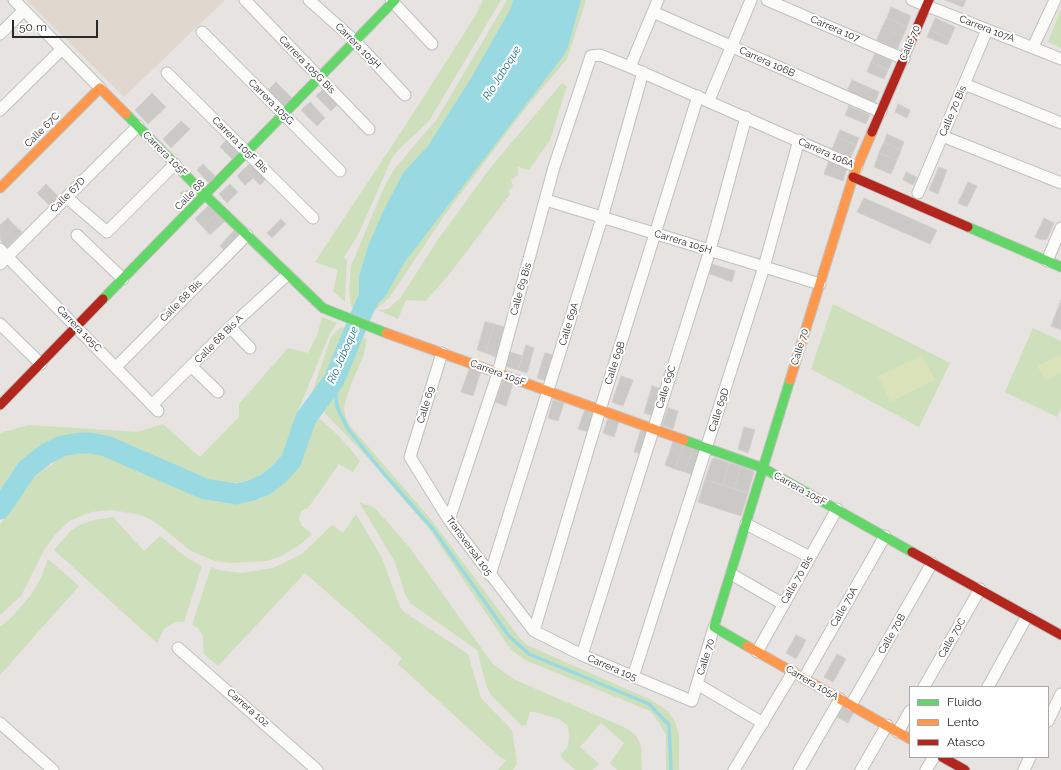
<!DOCTYPE html>
<html>
<head>
<meta charset="utf-8">
<style>
	body { margin:0 }
	#map { position:relative; width:1061px; height:770px; overflow:hidden; background:#e6e3e0; font-family:Raleway,sans-serif }
	canvas { display:block }
	.legend { position:absolute; left:909px; top:686px; width:140px; height:72px; box-sizing:border-box; background:#fff; border:1px solid #a9a9a9; margin:0; padding:5px 7px; list-style:none; font-size:12px; color:#292929 }
	.legend li { display:flex; align-items:center; gap:8px; height:20px }
	.legend b { width:20px; border:1px solid #a9a9a9 }
	.scale { position:absolute; left:12px; top:20px; width:86px; height:18px; box-sizing:border-box; border:2px solid #292929; border-top:0; padding-left:5px; font-size:12px; line-height:14px; white-space:nowrap; color:#292929; -webkit-text-stroke:3px #fff; paint-order:stroke }
</style>
</head>
<body>
<div id="map">
<canvas width="1061" height="770"></canvas>
<ul class="legend">
<li><b style="height:5px;background:#63d668"></b>Fluido</li>
<li><b style="height:5px;background:#ff974d"></b>Lento</li>
<li><b style="height:5px;background:#b3261e"></b>Atasco</li>
</ul>
<div class="scale">50 m</div>
</div>
<script>
const c = document.querySelector('canvas').getContext('2d');
c.lineJoin = 'round';
function fill(path, color) {
  c.fillStyle = color;
  c.fill(path, 'evenodd');
}
function poly(rows) {
  const path = new Path2D();
  for (const r of rows) {
    path.moveTo(r[0], r[1]);
    for (let i = 2; i < r.length; i += 2) path.lineTo(r[i], r[i + 1]);
  }
  return path;
}
function trace(path, color, width, dash) {
  c.strokeStyle = color;
  c.lineWidth = width;
  c.lineCap = dash ? 'butt' : 'round';
  c.setLineDash(dash || []);
  c.stroke(path);
}
function write(font, color, halo, rows, align = 'center') {
  c.font = font + ' Raleway,sans-serif';
  c.lineWidth = 4;
  c.setLineDash([]);
  c.textBaseline = 'middle';
  c.strokeStyle = halo;
  c.fillStyle = color;
  for (const [text, x, y, turn = 0] of rows) {
    c.save();
    c.translate(x, y);
    c.rotate((+turn || 0) * Math.PI / 180);
    c.textAlign = isNaN(turn) ? turn : align;
    if (halo) c.strokeText(text, 0, 0);
    c.fillText(text, 0, 0);
    c.restore();
  }
}
const education = poly([
	[26,0,225,0,124,97]
]);
const green = poly([
	[483,0,501,0,429,121,398,150,392,158,358,235,344,257,347,260,345,302,333,291,338,270,315,262,409,120,474,18],
	[507,0,586,0,567,59,528,105,446,213,389,298,375,310,369,312,351,306,349,291,351,266,385,185,395,168,437,119],
	[1061,9,1061,48,1048,42],
	[562,83,567,86,550,140,529,170,518,167,518,175,511,180,513,187,508,191,510,194,451,272,426,301,406,300,398,319,378,310,388,309,401,297,437,241,491,167],
	[833,304,950,363,919,427,811,369],
	[322,317,337,323,330,333,296,416,286,450,268,472,253,480,233,483,216,482,157,460,214,484,236,486,249,484,274,473,285,461,293,449,331,337,341,327,360,334,367,340,364,354,350,387,344,407,345,416,350,426,430,518,518,636,527,645,649,699,668,711,675,722,679,735,679,770,666,770,666,735,659,722,650,711,525,660,513,651,506,643,430,530,369,459,323,411,316,413,312,419,302,445,291,466,278,480,267,487,258,491,245,494,236,494,206,489,110,448,101,445,83,445,59,451,43,464,30,477,0,520,0,506,24,470,49,447,65,440,89,437,106,440,144,454,105,435,87,433,62,438,38,451,23,462,10,475,0,492,0,433,29,425,137,432,163,424,200,457,239,417,239,404,288,348,308,353,318,333],
	[1033,328,1061,341,1061,408,1057,417,1005,392],
	[319,418,341,438,360,461,353,472,339,464,308,508,301,511,299,519,302,526,312,534,301,544,281,556,267,561,229,563,215,561,191,551,164,529,150,519,137,514,111,510,91,512,69,521,55,535,44,550,21,596,0,615,0,525,27,482,59,459,73,453,84,452,100,454,203,499,231,504,246,503,261,499,285,482,297,466,308,441,314,422],
	[359,502,375,508,410,548,492,663,513,679,628,729,637,737,641,746,642,770,617,770,610,763,624,743,601,723,580,747,599,764,592,770,575,770,560,756,568,746,569,736,568,726,559,719,535,712,530,712,526,725,522,726,491,695,486,685,477,650,410,603,405,594,395,562],
	[356,514,382,558,400,607,404,612,468,654,481,698,512,730,517,763,513,770,498,770,506,760,500,757,398,664,402,658,305,573,218,666,204,654,203,636,198,628,192,625,211,567,218,570,242,573,273,568,302,554,332,525,343,533],
	[113,517,144,551,160,536,186,557,202,566,184,622,175,622,164,629,157,643,54,550,71,530,80,525,94,520],
	[48,559,79,586,0,675,0,627,12,617,31,595,41,578]
]);
const pitch = poly([
	[1061,354,1061,373,1045,381,1037,366],
	[922,355,935,380,890,402,878,376]
]);
const water = poly([
	[513,0,581,0,568,47,564,55,404,263,385,297,375,306,367,306,359,298,359,276,369,244,382,214,403,173,428,146,470,80,510,10]
]);
const stream = poly([
	[334,380,337,407,348,429,380,469,433,529,509,636,529,654,649,704,669,725,671,770]
]);
const river = poly([
	[0,509,27,469,46,454,62,446,80,443,90,443,106,446,205,489,236,494,250,491,265,485,278,475,291,461,306,418,334,380,364,308,378,281]
]);
const building = poly([
	[945,0,966,0,963,7,945,0],
	[891,7,911,16,907,27,887,18,891,7],
	[887,18,907,27,903,36,882,27,887,18],
	[935,18,955,27,950,39,930,30,935,18],
	[882,27,903,36,897,49,877,40,882,27],
	[930,30,950,39,947,45,927,37,930,30],
	[875,53,892,61,888,70,871,62,875,53],
	[871,62,888,70,884,79,867,72,871,62],
	[852,80,879,92,875,103,847,91,852,80],
	[276,82,293,99,284,107,267,91,276,82],
	[324,88,339,103,331,111,316,96,324,88],
	[152,93,166,107,148,124,135,110,152,93],
	[310,102,325,118,317,126,301,110,310,102],
	[898,104,910,110,907,118,895,112,898,104],
	[849,106,870,115,866,124,845,115,849,106],
	[181,121,190,129,171,148,163,139,181,121],
	[840,130,859,138,856,145,837,137,840,130],
	[887,134,904,142,901,150,884,142,887,134],
	[837,137,856,145,851,157,832,149,837,137],
	[227,139,240,151,232,159,220,147,227,139],
	[884,142,901,150,897,160,879,153,884,142],
	[879,153,897,160,891,174,874,167,879,153],
	[254,160,269,176,260,185,244,169,254,160],
	[829,161,847,168,843,181,824,174,829,161],
	[203,164,215,176,209,183,197,170,203,164],
	[939,167,947,170,938,194,929,190,939,167],
	[244,169,253,178,245,185,237,176,244,169],
	[906,172,917,177,913,185,903,180,906,172],
	[968,182,977,186,967,207,958,203,968,182],
	[46,184,59,197,50,206,37,193,46,184],
	[230,184,238,192,227,203,219,194,230,184],
	[192,189,199,197,190,204,180,193,192,189],
	[864,198,937,230,930,244,857,212,864,198],
	[211,203,219,211,203,227,195,219,211,203],
	[219,211,227,219,210,235,203,227,219,211],
	[8,218,14,225,0,239,0,225,8,218],
	[1044,218,1054,223,1047,239,1042,240,1035,237,1044,218],
	[281,219,286,224,272,238,267,233,281,219],
	[14,225,22,232,6,248,0,239,14,225],
	[235,229,241,234,225,251,220,246,235,229],
	[708,263,735,271,732,282,705,272,708,263],
	[1061,300,1061,330,1051,326,1061,300],
	[485,322,494,324,486,353,477,350,485,322],
	[494,324,505,327,496,357,486,353,494,324],
	[526,345,534,348,527,373,518,370,526,345],
	[510,352,523,356,518,370,505,366,510,352],
	[545,353,554,355,546,381,537,378,545,353],
	[470,367,481,371,473,396,461,392,470,367],
	[621,376,633,380,623,406,612,402,621,376],
	[503,381,513,384,506,406,495,402,503,381],
	[652,386,662,389,654,416,644,413,652,386],
	[553,400,564,403,558,421,548,418,553,400],
	[668,408,678,411,673,429,662,425,668,408],
	[585,409,595,412,589,432,578,429,585,409],
	[608,418,619,421,614,437,603,433,608,418],
	[744,427,755,430,748,453,738,449,744,427],
	[641,429,649,432,642,454,634,452,641,429],
	[673,442,683,445,675,469,665,465,673,442],
	[683,445,692,449,685,472,675,469,683,445],
	[692,449,704,453,696,476,685,472,692,449],
	[715,458,729,463,723,485,705,480,712,459,715,458],
	[729,463,741,466,734,489,723,485,729,463],
	[741,466,754,472,748,493,734,489,741,466],
	[705,480,748,493,741,516,698,502,705,480],
	[796,635,806,640,796,659,786,653,796,635],
	[837,654,846,659,833,682,824,677,837,654],
	[844,704,855,710,848,723,837,717,844,704]
]);
const street = poly([
	[14,0,100,88],
	[245,0,369,129],
	[309,0,355,41,405,95],
	[391,0,432,44],
	[767,0,904,59],
	[912,0,1061,59],
	[653,12,881,112],
	[202,32,340,171],
	[0,34,24,10],
	[1033,47,1055,0],
	[630,67,658,0],
	[167,73,313,218],
	[964,84,1061,123],
	[709,100,751,0],
	[0,110,62,49],
	[942,136,1061,183],
	[918,193,987,30],
	[546,200,820,284],
	[72,202,107,232,175,164],
	[77,235,123,279],
	[0,249,158,411],
	[1047,261,1061,228],
	[0,264,138,126],
	[0,324,41,364],
	[230,327,250,348],
	[442,353,410,457,449,520,534,631,582,655,692,701,714,627],
	[116,367,247,235],
	[192,367,218,392],
	[152,405,230,327,287,275],
	[449,520,498,373,554,167,591,56,600,55,630,67,857,167],
	[746,524,810,557],
	[731,574,783,604],
	[490,575,602,218,643,72],
	[534,631,600,410,698,96],
	[178,648,317,770],
	[757,652,837,509],
	[582,655,710,250,746,117],
	[633,677,764,267,799,140],
	[804,678,885,536],
	[697,684,763,723],
	[924,687,980,589],
	[988,687,1027,616],
	[851,705,932,563],
	[1048,721,1061,694],
	[0,723,53,770],
	[898,732,910,711],
	[734,770,793,672],
	[799,770,840,699],
	[861,770,887,725],
	[926,770,934,757],
	[1024,770,1030,757]
]);
const fast = poly([
	[126,114,205,195,323,308,386,333],
	[968,227,1061,267],
	[103,299,395,0],
	[684,440,763,468,912,552],
	[747,646,714,627,790,380]
]);
const slow = poly([
	[0,188,100,88,126,114],
	[386,333,684,440],
	[790,380,853,177,872,132],
	[747,646,910,739]
]);
const jam = poly([
	[872,132,929,0],
	[853,177,968,227],
	[0,405,103,299],
	[912,552,1061,635],
	[942,757,965,770]
]);
const streetNames = [
	["Carrera 107",835,29,23],
	["Carrera 107A",987,29,21],
	["Calle 70",910,43,-67],
	["Carrera 105H",358,46,45],
	["Carrera 106B",767,62,24],
	["Carrera 105G Bis",307,65,46],
	["Carrera 105G",271,102,45],
	["Calle 70 Bis",953,111,-67],
	["Calle 67C",42,130,-45],
	["Carrera 105F Bis",240,145,45],
	["Carrera 106A",826,153,24],
	["Carrera 105F",165,154,45],
	["Calle 67D",68,195,-45],
	["Calle 68",190,195,-46],
	["Carrera 105H",683,242,17],
	["Calle 69 Bis",521,289,-74],
	["Calle 68 Bis",181,301,-45],
	["Calle 69A",569,324,-73],
	["Carrera 105C",79,329,46],
	["Calle 68 Bis A",219,339,-45],
	["Calle 70",800,347,-73],
	["Calle 69B",615,363,-72],
	["Carrera 105F",498,373,20],
	["Calle 69C",666,387,-73],
	["Calle 69",426,405,-73],
	["Calle 69D",719,410,-72],
	["Carrera 105F",800,489,29],
	["Transversal 105",469,546,54],
	["Calle 70 Bis",797,580,-60],
	["Calle 70A",844,607,-60],
	["Calle 70B",892,634,-60],
	["Calle 70C",952,638,-60],
	["Calle 70",706,657,-73],
	["Carrera 105",612,668,23],
	["Carrera 105A",812,683,30],
	["Carrera 102",248,708,41]
];
const waterNames = [
	["Río Jaboque",502,73,-58],
	["Río Jaboque",343,355,-66]
];
fill(education, '#e0d8ce');
fill(green, '#cedfbb');
fill(pitch, '#d9e2b9');
fill(water, '#99dae2');
trace(stream, '#99dae2', 3.5);
trace(river, '#99dae2', 21);
fill(building, '#cbc9c6');
trace(building, '#d1cecc', 1);
trace(street, '#c0c0c0', 13);
trace(fast, '#c0c0c0', 11);
trace(slow, '#c0c0c0', 11);
trace(jam, '#c0c0c0', 11);
trace(street, '#fbfbfa', 11);
trace(fast, '#63d668', 9);
trace(slow, '#ff974d', 9);
trace(jam, '#b3261e', 9);
write('10px', '#292929', '#fff', streetNames);
write('italic 11px', '#19758c', '#fff', waterNames);
</script>
</body>
</html>
